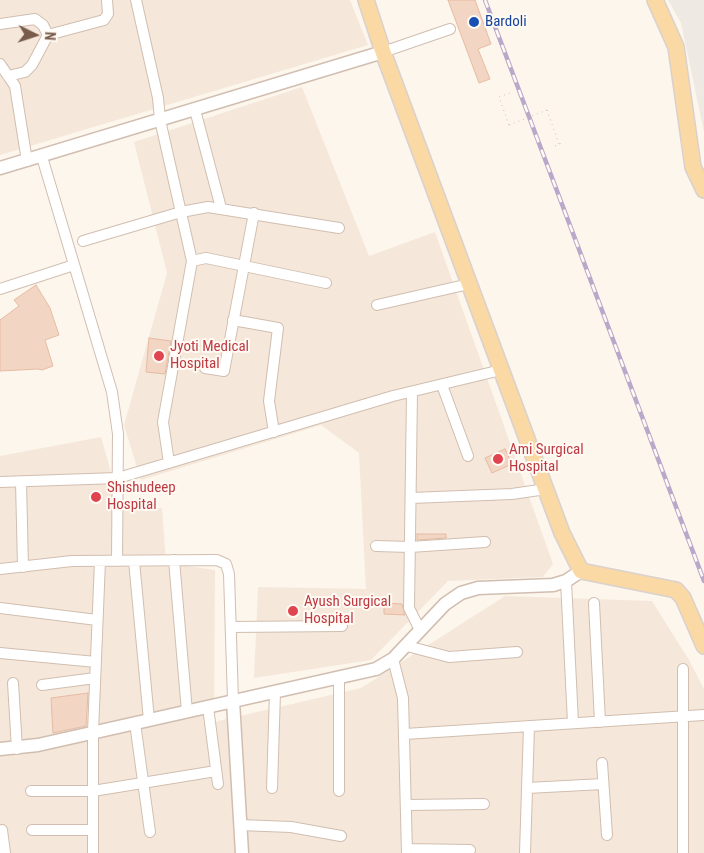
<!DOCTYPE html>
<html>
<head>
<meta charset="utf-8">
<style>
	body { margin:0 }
	#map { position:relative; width:704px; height:853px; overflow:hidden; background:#fdf6ec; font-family:"Roboto Condensed",sans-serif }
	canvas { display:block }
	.north { position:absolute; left:10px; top:10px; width:50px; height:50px; -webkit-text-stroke:4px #fffaf3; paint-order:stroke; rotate:94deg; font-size:14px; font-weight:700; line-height:20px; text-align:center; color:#7a5c4d }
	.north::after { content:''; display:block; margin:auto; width:18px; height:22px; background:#7a5c4d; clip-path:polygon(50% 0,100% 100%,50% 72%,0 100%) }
</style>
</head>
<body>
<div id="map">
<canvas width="704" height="853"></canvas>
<div class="north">N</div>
</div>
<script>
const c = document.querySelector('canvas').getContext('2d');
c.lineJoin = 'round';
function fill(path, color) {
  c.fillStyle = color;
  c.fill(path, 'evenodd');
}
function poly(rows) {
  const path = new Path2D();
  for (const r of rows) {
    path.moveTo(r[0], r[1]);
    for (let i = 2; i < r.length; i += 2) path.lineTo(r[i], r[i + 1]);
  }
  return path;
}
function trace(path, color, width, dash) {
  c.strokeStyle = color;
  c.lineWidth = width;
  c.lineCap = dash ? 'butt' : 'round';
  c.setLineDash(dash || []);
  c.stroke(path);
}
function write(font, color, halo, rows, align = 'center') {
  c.font = font + ' "Roboto Condensed",sans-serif';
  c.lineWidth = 4;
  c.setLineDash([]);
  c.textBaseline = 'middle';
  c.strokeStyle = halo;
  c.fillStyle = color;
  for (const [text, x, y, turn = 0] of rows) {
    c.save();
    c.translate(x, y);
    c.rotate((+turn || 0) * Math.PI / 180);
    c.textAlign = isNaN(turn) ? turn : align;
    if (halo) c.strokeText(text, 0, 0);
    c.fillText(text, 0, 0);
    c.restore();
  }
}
const residential = poly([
	[0,0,350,0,368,45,0,155],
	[302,87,369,256,435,232,553,564,543,577,448,581,371,660,254,678,258,587,366,589,359,453,321,425,141,480,124,425,167,273,134,142],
	[101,437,122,511,162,508,166,563,215,570,214,722,361,688,505,596,652,601,689,660,704,689,704,853,0,853,0,456]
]);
const industrial = poly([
	[668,0,704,0,704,132,681,23]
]);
const building = poly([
	[448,0,475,0,491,44,478,49,490,79,479,83,448,0],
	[36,285,50,308,59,335,45,340,53,366,42,370,38,369,0,371,0,320,19,306,14,300,36,285],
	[149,338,171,341,165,374,146,372,149,338],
	[505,449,512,464,492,473,485,458,505,449],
	[417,534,446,534,446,538,417,540,417,534],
	[384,603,402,604,405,615,384,614,384,603],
	[88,693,86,726,53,733,51,698,88,693]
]);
const path = poly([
	[547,110,559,144],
	[509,125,499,97,510,93],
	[555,146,564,142]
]);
const minor = poly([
	[136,0,158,98,160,120,192,261,163,422,169,463],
	[0,24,35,19,43,25,48,35],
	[383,52,450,29],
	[0,64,15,86,27,161],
	[8,76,25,72,32,65,48,35,104,20,108,14,107,0],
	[195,110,221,208],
	[42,157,112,392,118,434,117,561],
	[83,241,181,212,208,207,339,228],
	[192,261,206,258,326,283],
	[0,289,74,265],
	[377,305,469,284],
	[233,320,278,328,269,401,274,432],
	[205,368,224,371,254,213],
	[442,385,468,456],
	[412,392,409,608,420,630],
	[0,482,118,478,393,396,501,370],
	[21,482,23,567],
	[411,498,512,494,546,489],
	[376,546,410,547,485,542],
	[174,560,187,712],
	[134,561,149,720],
	[0,569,72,561,217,560,226,564,229,574,233,701],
	[566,581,573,723],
	[594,603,600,722],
	[0,608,97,620],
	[231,627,342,626],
	[407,646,449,657,517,652],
	[0,653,96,662],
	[393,659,403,698,407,853],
	[683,669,683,853],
	[339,677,339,791],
	[13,683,17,749],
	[42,685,95,678],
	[208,707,218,784],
	[135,723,150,832],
	[405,734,704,715],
	[602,763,607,835],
	[272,788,275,692],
	[527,788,603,784],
	[31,791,93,791,216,771],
	[407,805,484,804],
	[240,825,291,827,341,836],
	[2,830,5,853],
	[32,830,93,830],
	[407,849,470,850],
	[93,853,93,732,100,561],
	[525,853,529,726]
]);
const tertiary = poly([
	[0,168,383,52],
	[233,701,242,853],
	[0,749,38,745,376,669,393,659,445,604,461,593,478,588,553,585,566,581,581,571]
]);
const primary = poly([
	[366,0,383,52,562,533,581,571,676,590,683,598,704,646],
	[655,0,676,47,693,167,704,190]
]);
const rail = poly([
	[485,0,704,581]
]);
const pathBridge = poly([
	[509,125,547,110]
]);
const markers = [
	[474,22,6,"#1a4fb4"],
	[159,356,6,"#e0444e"],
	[498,459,6,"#e0444e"],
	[96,497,6,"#e0444e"],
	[293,611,6,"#e0444e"]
];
const transitNames = [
	["Bardoli",485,22]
];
const healthNames = [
	["Jyoti Medical",170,347],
	["Hospital",170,364],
	["Ami Surgical",509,450],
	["Hospital",509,467],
	["Shishudeep",107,488],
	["Hospital",107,505],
	["Ayush Surgical",304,602],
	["Hospital",304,619]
];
fill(residential, '#f5e8da');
fill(industrial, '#efe9e4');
fill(building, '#f3d5c3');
trace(building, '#e6bba3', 1);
trace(minor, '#d1beb0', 12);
trace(tertiary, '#d1beb0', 15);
trace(primary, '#dad1cd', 18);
trace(path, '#d9b8a5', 1, [1, 4]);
trace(minor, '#fff', 10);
trace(tertiary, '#fff', 12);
trace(primary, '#fbd9a5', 15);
trace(rail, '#b9a8c9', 4.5);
trace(rail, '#fffaf3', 2.5, [8]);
trace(pathBridge, '#d9b8a5', 1, [1, 4]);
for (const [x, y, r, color] of markers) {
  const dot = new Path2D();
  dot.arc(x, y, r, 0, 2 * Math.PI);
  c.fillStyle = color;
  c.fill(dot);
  trace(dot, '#fffaf3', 2);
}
write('15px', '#164399', '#fffaf3', transitNames, 'left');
write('15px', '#be3a42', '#fffaf3', healthNames, 'left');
</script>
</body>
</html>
